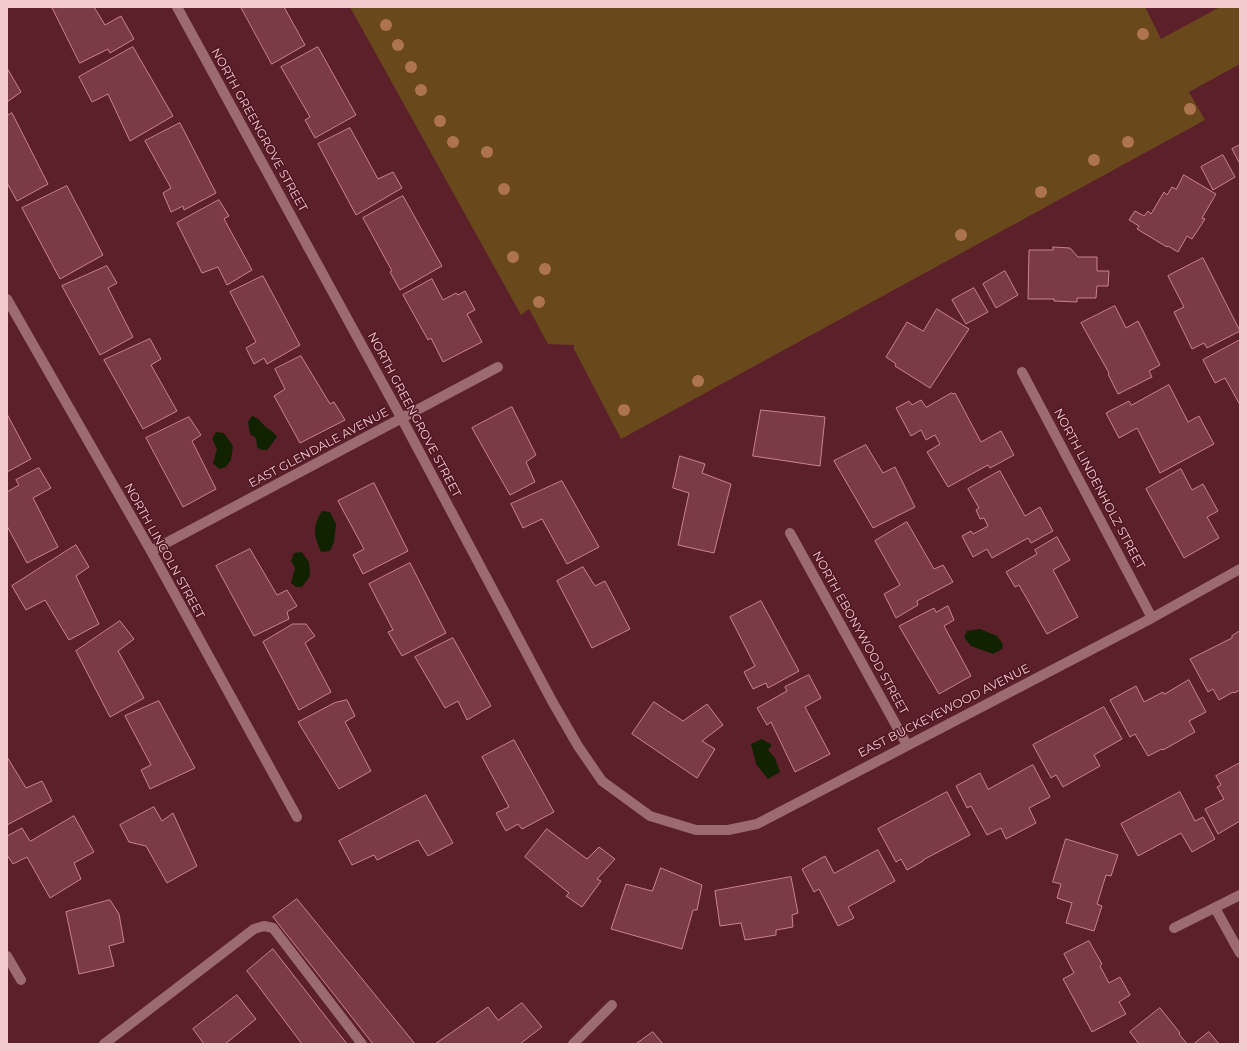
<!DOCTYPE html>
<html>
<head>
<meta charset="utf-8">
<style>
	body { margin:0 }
	#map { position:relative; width:1247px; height:1051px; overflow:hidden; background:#5c202b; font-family:Montserrat,sans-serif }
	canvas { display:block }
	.frame { position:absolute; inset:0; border:8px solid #f1cbce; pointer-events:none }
</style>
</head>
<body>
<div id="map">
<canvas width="1247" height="1051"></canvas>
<div class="frame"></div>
</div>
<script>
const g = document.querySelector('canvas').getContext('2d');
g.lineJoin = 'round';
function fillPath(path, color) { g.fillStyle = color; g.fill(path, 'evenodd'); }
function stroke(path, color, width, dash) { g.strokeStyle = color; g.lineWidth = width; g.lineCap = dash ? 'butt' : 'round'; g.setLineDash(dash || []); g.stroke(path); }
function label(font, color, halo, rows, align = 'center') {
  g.font = font + ' Montserrat,sans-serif'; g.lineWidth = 3; g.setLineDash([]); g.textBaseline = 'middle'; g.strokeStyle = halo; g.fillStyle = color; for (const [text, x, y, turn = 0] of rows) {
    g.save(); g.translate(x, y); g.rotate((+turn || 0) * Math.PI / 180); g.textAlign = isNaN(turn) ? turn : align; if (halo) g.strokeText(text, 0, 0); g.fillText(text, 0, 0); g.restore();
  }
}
const green = new Path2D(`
	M350,7H1145L1161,39L1220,7H1240V64L1189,92L1205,120L621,439L574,349V345L548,344L529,309L521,315Z`);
const water = new Path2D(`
	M252,416C261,419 259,421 265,426C270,431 272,429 277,437L267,450H261L257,447L256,438L250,434L248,422Z
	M216,432L224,433L233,446L231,460L226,467L219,469L213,463L217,449L212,439Z
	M322,511L330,512L336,524L334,542L330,551L321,552C314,536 312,527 322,511Z
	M302,552L309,562L310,576L302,587H296L291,583L295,568L291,561L294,553Z
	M980,629L997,636L1003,644L1002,649L993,654L971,646L964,637L967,631Z
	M762,739L772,745L768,750L775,758L780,772L768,779L756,764L751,744Z`);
const building = new Path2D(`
	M52,7H94L105,25L121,16L134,39L110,53L108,49L80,63Z
	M241,7H284L305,45L272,64Z
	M133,47L173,116L130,141L108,94L92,102L79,77Z
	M318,47L356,115L315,138L305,120L310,117L281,67Z
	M7,68L21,92L7,102Z
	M12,113L48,184L17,201L7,183V116Z
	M180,123L216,193L184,210L183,206L171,212L163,193L171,188L145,141Z
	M350,128L378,179L393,172L402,188L356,215L318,144Z
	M1240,145V164L1232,149Z
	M1223,155L1235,177L1213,190L1201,167Z
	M1184,175L1216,194L1202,218L1205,219L1192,239L1187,236L1178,252L1168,246L1167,247L1137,229L1139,226L1129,220L1135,211L1144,216L1148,211L1151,214L1164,192L1167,195L1172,187L1176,189Z
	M67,186L103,255L60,279L22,208Z
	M403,196L442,266L400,290L390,272L392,271L363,218Z
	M219,200L229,216L224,219L252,270L227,285L218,267L202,273L177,223Z
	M1053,247L1070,248L1078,257H1097V271H1109L1108,286H1097L1096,298H1077V302L1054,301V299H1028L1029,250H1053Z
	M1203,258L1240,331L1207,348L1204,343L1192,349L1174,312L1184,307L1168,276Z
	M107,266L117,283L108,288L133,337L100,355L62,286Z
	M1005,271L1018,295L996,308L983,284Z
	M263,276L300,345L267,364L264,358L254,364L246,348L256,342L230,292Z
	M432,279L443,300L456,293L458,295L465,291L475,310L467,314L482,342L443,362L431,338L428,340L403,295Z
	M974,288L988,312L966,324L952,300Z
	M1115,306L1126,328L1138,321L1160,365L1149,371L1152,377L1118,394L1108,374L1109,373L1081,323Z
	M937,309L969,329L930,388L895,366L896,364L886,357L907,322L923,331Z
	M150,339L161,359L151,365L177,411L143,429L104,360Z
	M1240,340V405L1225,378L1215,383L1203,360Z
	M301,356L330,404L334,402L345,420L300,443L274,396L285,389L275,369Z
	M1169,385L1188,422L1199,416L1214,444L1160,473L1137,428L1119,438L1106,413L1129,401L1131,405Z
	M952,393L953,394L955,393L981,442L1001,431L1014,455L990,468L988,465L948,487L927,452L940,444L935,435L926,440L921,430L911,436L896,408L909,401L912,405L921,400L926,407Z
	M512,407L536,455L526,462L535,482L510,495L472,428Z
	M761,410L825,417L820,466L753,456Z
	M7,414L31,459L7,472Z
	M189,417L201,435L192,441L216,489L183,507L146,438Z
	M866,445L883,473L895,467L915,507L873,528L834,461Z
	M680,456L705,464L702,473L731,484L714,553L678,545L689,493L673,488Z
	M39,468L51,488L33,498L58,547L27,563L7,526V492L19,485L16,480Z
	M1181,469L1192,490L1203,484L1218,511L1207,517L1219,538L1184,558L1146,489Z
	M1000,471L1025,516L1040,507L1053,531L1031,543L1028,538L992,558L987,549L973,557L962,536L971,531L973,534L988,526L984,518L980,519L976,510L979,508L968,489Z
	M562,481L599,547L567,564L542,519L523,528L511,504Z
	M374,483L408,551L363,574L353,555L364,549L338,501Z
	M907,522L934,569L943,565L953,582L917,601L918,605L896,618L884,594L900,585L875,541Z
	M1057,537L1070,560L1053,570L1078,617L1047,634L1019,585L1015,587L1006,572L1037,554L1035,550Z
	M76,545L89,567L76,576L99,624L69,640L45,600L26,610L12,586Z
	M250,549L277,595L287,590L297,606L287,612L289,619L254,636L216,566Z
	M410,563L446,633L402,656L388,632L393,630L369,584Z
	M583,567L595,586L605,581L630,629L592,648L557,581Z
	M761,601L799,671L768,688L766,683L753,689L744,672L755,666L730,617Z
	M948,606L954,620L944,626L971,676L939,694L899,626L934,608L936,612Z
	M120,621L134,639L118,651L144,698L110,717L76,651Z
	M293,624H306L315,636L305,643L331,692L299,710L263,642Z
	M1240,631V690L1234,693L1233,692L1219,700L1213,689L1208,692L1190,659L1232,638V636Z
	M453,638L491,706L467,720L458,701L445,708L415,657Z
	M809,675L821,698L805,707L830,754L795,772L771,722L767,725L757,708L787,691L785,687Z
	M1189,680L1206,712L1189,721L1195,732L1163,750L1162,749L1148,756L1135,734L1130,737L1110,700L1136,686L1144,702L1163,692L1164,694Z
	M347,700L355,716L345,722L371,771L339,789L298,722L334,703Z
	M159,701L195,768L150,789L141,770L151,765L125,716Z
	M654,702L683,721L707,704L723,725L702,741L715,749L697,778L632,734Z
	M1104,707L1122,739L1094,755L1100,766L1063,787L1056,775L1051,778L1033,745Z
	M514,740L554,812L522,829L518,824L506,831L496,813L509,807L482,757Z
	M7,757L26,788L42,781L52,801L7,825Z
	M1240,763V821L1218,834L1205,809L1224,799L1217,787L1221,785L1216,776Z
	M1033,765L1050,797L1029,808L1036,823L1006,839L1001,828L987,835L971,806L967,808L956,786L980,773L988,789Z
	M947,792L970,835L923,860V861L907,870L901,859L896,862L878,829Z
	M1180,792L1195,821L1203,817L1215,839L1192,852L1181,833L1138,856L1121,824Z
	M426,795L453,843L428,856L418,840L377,860L374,855L352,865L339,841Z
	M154,807L162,821L173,813L197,866L167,883L146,846L129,842L120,825Z
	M74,816L94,852L74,863L81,879L50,898L27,857L13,864L7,855V836L22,828L30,841Z
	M547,829L587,859L599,847L615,859L597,879L601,881L582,907L566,896L569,893L525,857Z
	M1066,839L1118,855L1111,876L1106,875L1097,904L1102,906L1094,931L1066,923L1072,903L1057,898L1061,884L1053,882Z
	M878,850L895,881L848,907L854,918L838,926L819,889L814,892L802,869L825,856L834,873Z
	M661,868L702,885L697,910H693L682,949L611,929L626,884L652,891Z
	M791,877L798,913L792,915L793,927L776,930V935L745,940L741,923L720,926L715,891Z
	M297,899L415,1044H373L273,917Z
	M110,900L119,914L124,942L109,946L114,966L79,974L66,912Z
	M1089,941L1102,964L1100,966L1109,983L1120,977L1130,995L1119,1002L1126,1014L1092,1032L1063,979L1074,973L1064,954Z
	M273,949L347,1044H302L247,971Z
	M237,995L256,1019L225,1044H204L193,1029Z
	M522,1003L542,1027L520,1044H435L488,1007L498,1020Z
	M1160,1008L1180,1033L1179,1034L1187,1044H1139L1130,1032Z
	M653,1032L663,1044H636Z
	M1209,1032L1219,1044H1194Z`);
const minor = new Path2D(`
	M177,7L402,419L552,701L578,746L602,781L650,816L696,830H728L757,824L1152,618L1240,569
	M7,299L151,551L297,817
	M1022,372L1152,618
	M790,533L907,745
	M151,551L498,367
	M1215,908L1240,953
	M1174,928L1240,895
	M7,956L21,980
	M104,1044L254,929L264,926L273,928L362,1044
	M573,1044L612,1005`);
const trees = [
	[386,25],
	[1143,34],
	[398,45],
	[411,67],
	[421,90],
	[1190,109],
	[440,121],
	[453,142],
	[1128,142],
	[487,152],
	[1094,160],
	[504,189],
	[1041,192],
	[961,235],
	[513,257],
	[545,269],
	[539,302],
	[698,381],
	[624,410]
];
const streetNames = [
	["NORTH GREENGROVE STREET",259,130,61],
	["NORTH GREENGROVE STREET",414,415,62],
	["EAST GLENDALE AVENUE",319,448,-28],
	["NORTH LINDENHOLZ STREET",1099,489,62],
	["NORTH LINCOLN STREET",164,551,61],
	["NORTH EBONYWOOD STREET",860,633,61],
	["EAST BUCKEYEWOOD AVENUE",944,711,-27]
];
fillPath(green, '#69481c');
fillPath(water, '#102200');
fillPath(building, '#7b3b46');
stroke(building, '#ca838c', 1);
stroke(minor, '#9c6b71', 10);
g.fillStyle = '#ae7451';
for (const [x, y] of trees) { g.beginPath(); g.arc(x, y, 6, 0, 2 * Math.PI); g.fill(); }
label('12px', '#f1cbce', '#501522', streetNames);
</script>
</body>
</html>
